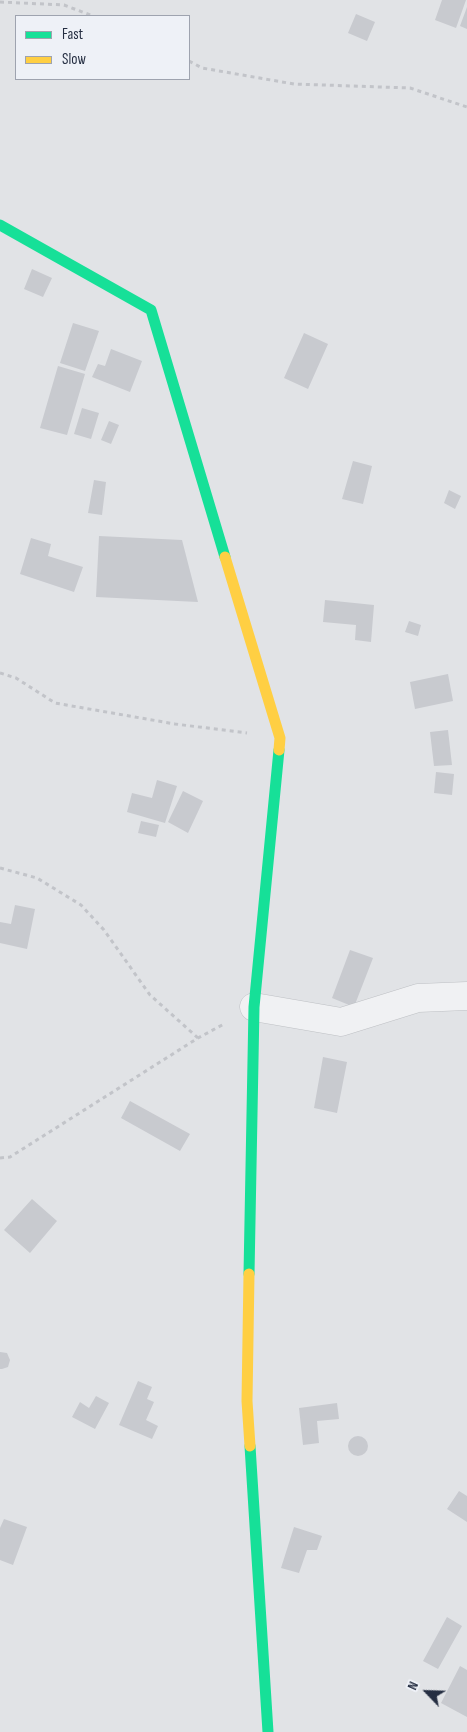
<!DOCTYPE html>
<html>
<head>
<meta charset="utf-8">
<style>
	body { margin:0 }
	#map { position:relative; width:467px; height:1732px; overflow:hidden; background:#e1e3e6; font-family:"Sofia Sans Condensed",sans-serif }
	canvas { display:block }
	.legend { position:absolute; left:15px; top:15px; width:175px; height:65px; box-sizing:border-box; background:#eef1f7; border:1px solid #9ea3af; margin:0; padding:6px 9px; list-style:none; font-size:15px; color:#252e42 }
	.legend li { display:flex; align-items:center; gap:10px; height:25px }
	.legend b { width:25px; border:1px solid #9ea3af }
	.north { position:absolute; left:402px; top:1667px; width:50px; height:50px; -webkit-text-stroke:4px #eef1f7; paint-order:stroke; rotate:294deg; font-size:14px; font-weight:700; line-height:20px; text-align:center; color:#252e42 }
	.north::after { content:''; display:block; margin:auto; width:18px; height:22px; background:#252e42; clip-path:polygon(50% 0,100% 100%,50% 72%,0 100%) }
</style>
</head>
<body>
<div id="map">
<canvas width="467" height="1732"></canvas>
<ul class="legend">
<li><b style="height:6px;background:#16e098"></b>Fast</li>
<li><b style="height:6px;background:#ffcf43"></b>Slow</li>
</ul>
<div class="north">N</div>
</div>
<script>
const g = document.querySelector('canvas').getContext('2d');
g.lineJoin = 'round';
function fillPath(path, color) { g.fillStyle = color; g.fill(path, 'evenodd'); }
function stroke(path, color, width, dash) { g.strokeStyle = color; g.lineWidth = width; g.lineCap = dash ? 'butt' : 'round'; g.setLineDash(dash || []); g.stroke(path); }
const building = new Path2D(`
	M442,0H466L456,28L435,20Z
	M467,7V29L460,26Z
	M356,14L375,22L367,41L348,33Z
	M32,269L52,278L43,297L24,289Z
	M73,323L99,331L85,371L60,363Z
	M304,333L328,344L308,389L284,378Z
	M111,349L142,361L130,392L92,377L98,364L105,366Z
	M58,366L85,374L67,435L40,428Z
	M82,408L99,413L91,439L74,434Z
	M109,421L119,425L111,444L101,440Z
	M353,461L372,466L363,504L342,499Z
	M94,480L106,482L102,515L88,513Z
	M449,490L461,496L455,509L444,503Z
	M99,536L182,540L198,602L96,597Z
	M31,538L51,544L48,556L83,567L74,592L20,574Z
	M325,600L374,605L371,642L355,640L356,625L323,622Z
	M409,621L421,625L418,636L405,632Z
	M448,674L453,701L415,709L410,682Z
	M448,730L452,765L434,766L430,732Z
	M436,772L454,774L452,795L434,793Z
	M157,780L177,786L165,823L127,812L132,793L152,798Z
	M183,791L203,801L188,833L168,822Z
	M141,821L159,825L156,837L138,833Z
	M15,905L35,909L27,949L0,943V922L11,924Z
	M350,950L373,958L354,1007L332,998Z
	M323,1057L347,1062L337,1113L314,1108Z
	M130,1101L190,1134L180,1151L121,1118Z
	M32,1199L57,1221L30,1253L4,1230Z
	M0,1352L7,1353L10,1360L8,1367L2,1369H0Z
	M138,1381L152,1387L147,1399L154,1402L146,1420L158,1426L152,1439L119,1425Z
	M96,1396L109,1403L95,1429L72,1417L80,1402L89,1408Z
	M337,1403L339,1419L317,1421L319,1443L303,1445L299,1408Z
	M348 1446a10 10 0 1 1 20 0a10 10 0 1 1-20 0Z
	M459,1491L467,1496V1522L447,1509Z
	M4,1519L27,1527L13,1565L0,1560V1528Z
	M294,1527L322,1536L317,1550H307L299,1573L281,1568Z
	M447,1617L462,1626L438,1669L423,1661Z
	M460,1666L467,1670V1717L441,1703Z`);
const path = new Path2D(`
	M0,2L64,5L93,16
	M189,61L202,68L294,84L410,88L467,107
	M0,673L16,678L55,703L175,724L247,733
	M0,868L37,878L81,905L104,930L150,995L198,1038
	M0,1158L10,1157L198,1038L224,1024`);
const street = new Path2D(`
	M254,1007L341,1022L418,998L467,996`);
const fast = new Path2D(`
	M0,225L151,310L225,557
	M249,1274L254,1007L279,750
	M250,1446L268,1732`);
const slow = new Path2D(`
	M225,557L280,738L279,750
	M249,1274L247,1401L250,1446`);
fillPath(building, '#c8cacf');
stroke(street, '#bec0c4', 29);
stroke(path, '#c2c4c9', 3, [4, 4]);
stroke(street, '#f0f1f3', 28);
stroke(fast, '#16e098', 11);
stroke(slow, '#ffcf43', 11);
</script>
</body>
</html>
